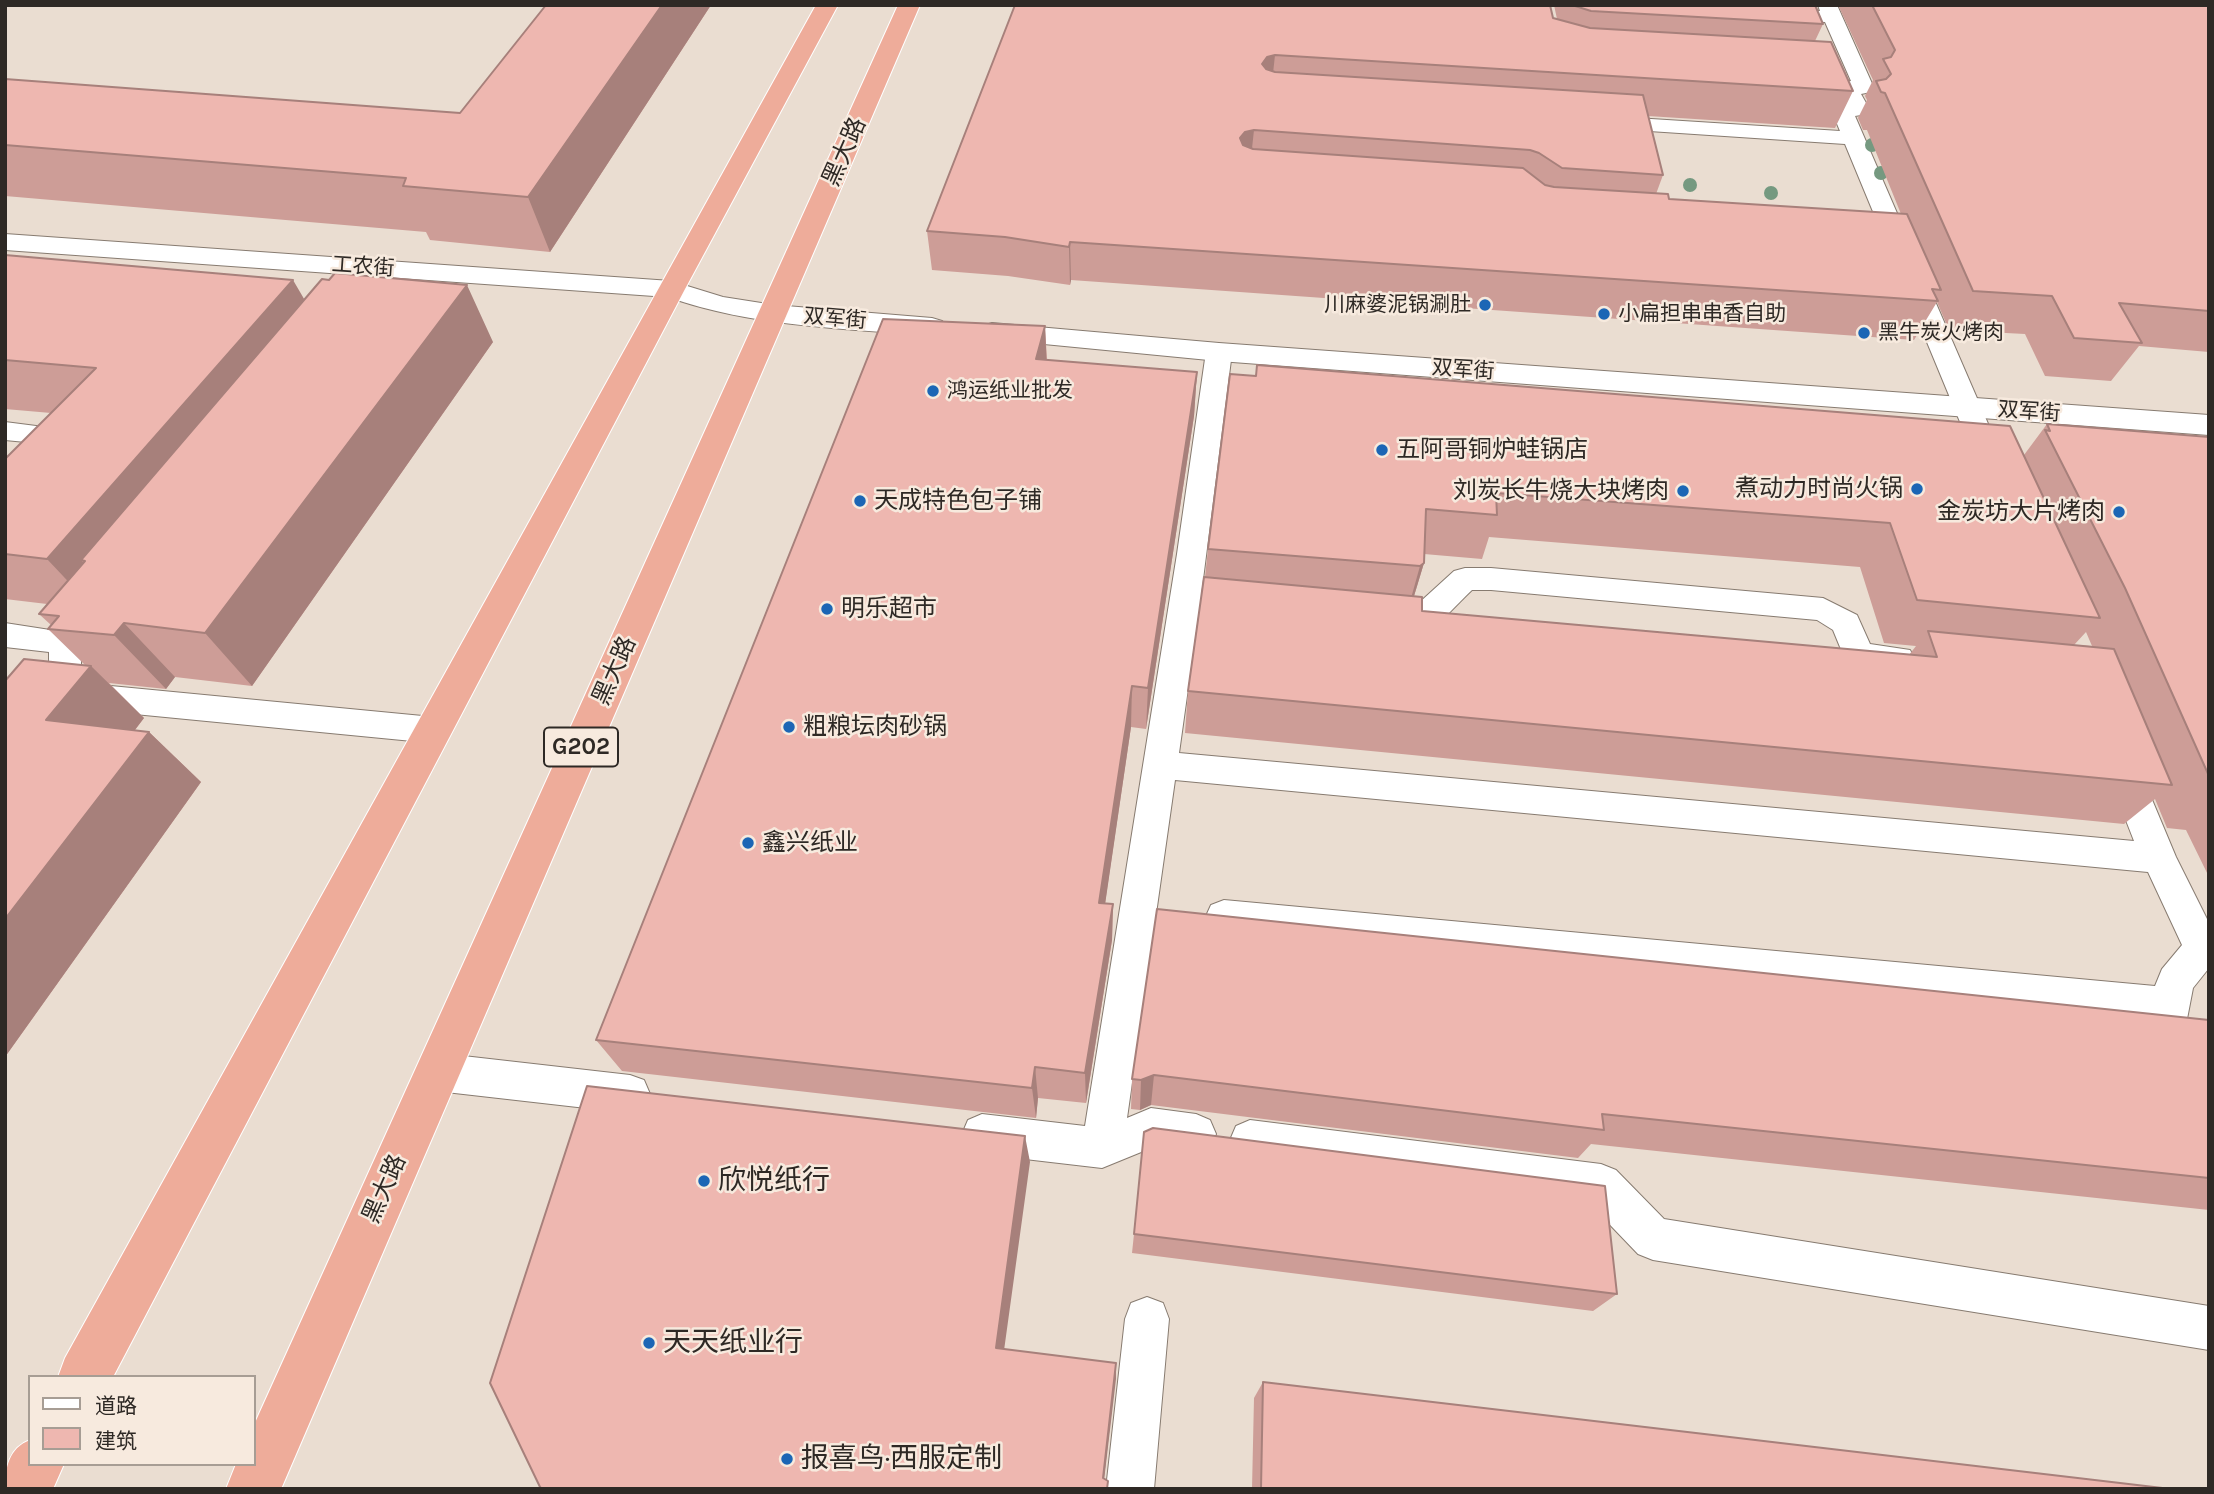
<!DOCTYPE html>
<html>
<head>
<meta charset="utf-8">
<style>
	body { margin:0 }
	#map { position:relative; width:2214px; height:1494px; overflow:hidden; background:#eaddd1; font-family:Karla,"Noto Sans SC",sans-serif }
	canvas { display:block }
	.frame { position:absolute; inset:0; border:7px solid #2e2925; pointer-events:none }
	.legend { position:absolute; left:28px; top:1375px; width:228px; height:91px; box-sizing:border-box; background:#f7eade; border:2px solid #a79d94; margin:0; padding:9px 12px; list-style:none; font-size:21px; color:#2e2925 }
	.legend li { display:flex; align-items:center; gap:14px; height:35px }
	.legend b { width:35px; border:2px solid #a79d94 }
</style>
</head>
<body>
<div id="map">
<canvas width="2214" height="1494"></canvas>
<div class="frame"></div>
<ul class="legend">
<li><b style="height:9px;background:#fff"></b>道路</li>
<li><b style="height:19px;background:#eeb7b0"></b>建筑</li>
</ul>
</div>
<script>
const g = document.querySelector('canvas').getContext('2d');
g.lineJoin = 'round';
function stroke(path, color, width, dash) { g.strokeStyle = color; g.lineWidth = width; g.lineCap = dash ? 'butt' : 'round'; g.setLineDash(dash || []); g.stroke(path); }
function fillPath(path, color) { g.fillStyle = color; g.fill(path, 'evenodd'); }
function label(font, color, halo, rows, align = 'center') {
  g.font = font + ' Karla,"Noto Sans SC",sans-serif'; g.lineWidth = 5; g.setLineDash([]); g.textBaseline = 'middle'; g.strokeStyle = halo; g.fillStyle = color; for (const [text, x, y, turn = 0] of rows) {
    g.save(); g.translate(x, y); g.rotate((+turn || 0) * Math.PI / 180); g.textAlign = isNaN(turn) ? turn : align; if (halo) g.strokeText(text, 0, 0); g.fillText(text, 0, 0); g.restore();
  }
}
const service = new Path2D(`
	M1818,5H1837L1874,88L1871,92L1861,94L1870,110L1867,114L1855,116L2005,463L2001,470L1991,472L1981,470L1977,463L1845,144L1604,128L1597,126L1593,122L1597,118L1604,116L1840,131L1815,71L1818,67H1832L1840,83L1851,81L1825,22L1776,20L1766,14L1776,8L1820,11Z
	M1219,344L1228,346L1232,352L1201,595L1256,602L1260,610L1256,618L1245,621L1198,617L1179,753L2134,841L2106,769L2111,759L2123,755L2135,759L2176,857L2209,923V968L2193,988L2187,1019L2209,1022V1058L2165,1053L2151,1048L2146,1035L2148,1021L1224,932L1211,927L1206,916L1211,905L1224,900L2155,986L2162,969L2182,945L2148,872L1175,780L1127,1118L1151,1108L1196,1114L1210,1120L1216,1134L1210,1148L1196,1154L1151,1148L1102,1168L982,1154L968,1148L962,1134L968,1120L982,1114L1085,1126L1177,554L1206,352L1210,346Z
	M5,422L75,431L88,449C68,481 44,501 5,501V481C31,482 44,468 59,449L57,445L5,440Z
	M1465,568H1491L1823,598L1857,615L1870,644L1910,650L1915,659L1910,668L1899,671L1847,664L1833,630L1817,620L1491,590H1472C1439,621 1428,646 1378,630L1374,622L1378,614L1389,610L1409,612L1454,571Z
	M5,623L76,634L81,642V677L90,684L433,717L445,721L449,730L445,739L433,743L83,709C49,698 49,684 49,652L5,647Z
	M437,1053L630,1075L644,1080L650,1094L644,1108L630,1113L437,1091L423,1085L417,1072L423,1059Z
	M1250,1120L1601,1164L1616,1170L1664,1219L2209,1306V1350L1653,1260L1638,1254L1591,1205L1250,1160L1236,1154L1230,1140L1236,1126Z
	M1147,1297L1163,1303L1169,1319L1154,1489H1106L1125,1319L1131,1303Z`);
const tertiary = new Path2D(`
	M5,234L671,281L723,297L774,305L932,318L942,321L947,327L942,333L932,336C843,328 753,327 668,297L5,250Z
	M992,323L1219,343L2209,415V435L1219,361L982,338L977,332L982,326Z`);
const trunk = new Path2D(`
	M816,5H838L685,289L113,1377H58L65,1358Z
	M898,5H920L281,1489H226L236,1464H254V1425Z
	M30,1440V1464H64L53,1489H5C5,1468 9,1448 30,1440Z`);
const trees = [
	[1872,145],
	[1881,173],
	[1690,185],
	[1771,193]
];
const wall = new Path2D(`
	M546,5H711L550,252L430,240L426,232L5,196V79L460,113Z
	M1015,5L1553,18L1557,19L1554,5H1818L1816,8L1823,24L1815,41L1853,91L1835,128L1648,116L1663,175L1656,194L1669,199L1901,214L1867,130H1863L1858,118L1867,100L1865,96L1873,80L1838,5H2209V352L2139,346L2111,381L2045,376L2025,334L1949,330L1937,302L1914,340L1071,280L1070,285L1008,276L932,270L927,231Z
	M5,255L305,300L493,342L252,686L175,677L166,689L109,683L144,718L135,730L149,732L201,782L5,1057V681L85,665L48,629L51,625L39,614L47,604L5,599V459L51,413L5,409Z
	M1045,326L1047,360L1197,372L1194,416L1146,729L1131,727L1105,903L1113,904L1112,940L1086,1103L1038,1098L1036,1118L622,1071L596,1040Z
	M1256,376L2024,455L2047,424L2209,437V877L2186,830L2167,828L2155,799L2124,824L1185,733L1188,691L1205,577L1208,549ZM1489,537L1860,567L1884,643L1916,646L1909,655L1422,611L1414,596L1424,563V554L1482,559ZM2086,632L2092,646L2074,645Z
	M1157,909L2209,1020V1210L1591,1144L1578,1158L1151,1105L1140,1110L1131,1109L1132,1079Z
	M1134,1234L1617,1294L1593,1311L1132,1253Z
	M1263,1382L2171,1489H1252L1254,1398Z`);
const shadedWall = new Path2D(`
	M662,5H711L550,252L528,197Z
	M1275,55L1271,92L1262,64L1267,57Z
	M1254,130L1250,167L1240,138L1245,132Z
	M1070,242L1071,280L1070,285L1069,247Z
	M293,280L324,333L85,561L81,560L111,593L96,611L47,559Z
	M467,285L493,342L252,686L205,633Z
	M1045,326L1047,370L1036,359Z
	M1197,372L1194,416L1146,729L1148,688Z
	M1424,563L1411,606L1408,609L1420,566Z
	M124,623L175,677L166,689L114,635Z
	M91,666L144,718L104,770L46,720Z
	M1132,686L1131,727L1100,939L1099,903Z
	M149,732L201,782L5,1057V919Z
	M1113,904L1112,940L1086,1103L1085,1073Z
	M1035,1067L1038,1098L1036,1118L1032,1088Z
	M1154,1075L1151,1105L1140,1110L1141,1080Z
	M1025,1136L1030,1162L1002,1365L996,1348Z
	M1116,1363V1379L1103,1489V1478Z`);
const building = new Path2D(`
	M546,5H662L528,197L403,186L406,178L5,145V79L460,113Z
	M1015,5H1550L1553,18L1590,28L1831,42L1853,91L1275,55L1267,57L1262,64L1266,69L1275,72L1643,95L1663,175L1562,168L1539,153L1530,150L1254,130L1245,132L1240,138L1243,145L1253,149L1523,168L1545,185L1554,187L1668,194L1669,199L1907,214L1941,290L1932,289L1938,301L1070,242L1069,247L1005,237L927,231Z
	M1815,5L1823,24L1591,11L1572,5Z
	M1872,5H2209V311L2119,303L2142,343L2074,338L2052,296L1973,291L1885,93L1881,92L1876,81L1886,79L1891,74L1883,59L1891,57L1895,50Z
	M5,255L293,280L47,559L5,554V459L96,368L5,360Z
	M335,273L467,285L205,633L124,623L114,635L48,629L59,616L39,614L85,561L81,560L322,279L329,280Z
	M883,319L1045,326L1036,359L1197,372L1148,688L1132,686L1099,903L1113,904L1085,1073L1035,1067L1032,1088L596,1040Z
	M1257,365L2010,426L2100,618L1917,600L1890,523L1496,493L1497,515L1426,509L1424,563L1420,566L1208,549L1230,374L1256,376Z
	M2047,424L2209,437V776L2125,588L2045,430L2050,431Z
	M1204,577L1422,597V611L1937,657L1928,631L2114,649L2172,785L1188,691Z
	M24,659L91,666L46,720L149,732L5,919V681Z
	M1157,909L2209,1020V1178L1602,1114L1604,1130L1154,1075L1141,1080L1132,1079Z
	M587,1086L1025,1136L996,1348L1116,1363L1103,1478L1108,1481L1107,1489H542L540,1487L490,1383Z
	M1153,1128L1605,1186L1617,1294L1134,1234L1144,1132Z
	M1263,1382L2171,1489H1261Z`);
const markers = [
	[1485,305,7,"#1c66b5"],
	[1604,314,7,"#1c66b5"],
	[1864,333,7,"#1c66b5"],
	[933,391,7,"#1c66b5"],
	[1382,450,7,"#1c66b5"],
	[1917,489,7,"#1c66b5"],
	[1683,491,7,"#1c66b5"],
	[860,501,7,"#1c66b5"],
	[2119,512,7,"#1c66b5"],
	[827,609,7,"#1c66b5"],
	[789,727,7,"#1c66b5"],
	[748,843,7,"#1c66b5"],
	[704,1181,7,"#1c66b5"],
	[649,1343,7,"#1c66b5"],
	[787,1459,7,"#1c66b5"]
];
const farStreetnames = [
	["工农街",363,267,4],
	["双军街",835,319,5],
	["双军街",1463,370,4],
	["双军街",2029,412,4]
];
const farPoinames = [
	["川麻婆泥锅涮肚",1471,305,"right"],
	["小扁担串串香自助",1618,314],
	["黑牛炭火烤肉",1878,333],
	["鸿运纸业批发",947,391]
];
const shields = [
	[581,747,74]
];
const shieldNames = [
	["G202",581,747]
];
const streetNames = [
	["黑大路",845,152,-66],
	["黑大路",615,671,-66],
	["黑大路",385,1189,-66]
];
const poiNames = [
	["五阿哥铜炉蛙锅店",1396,450],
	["煮动力时尚火锅",1903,489,"right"],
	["刘炭长牛烧大块烤肉",1669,491,"right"],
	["天成特色包子铺",874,501],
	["金炭坊大片烤肉",2105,512,"right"],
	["明乐超市",841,609],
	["粗粮坛肉砂锅",803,727],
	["鑫兴纸业",762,843]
];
const nearPoinames = [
	["欣悦纸行",718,1181],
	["天天纸业行",663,1343],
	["报喜鸟·西服定制",801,1459]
];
stroke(service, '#877b70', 2);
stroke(tertiary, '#877b70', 2);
stroke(trunk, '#fff', 2);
fillPath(service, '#fff');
fillPath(tertiary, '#fff');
fillPath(trunk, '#eeac9a');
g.fillStyle = '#759980';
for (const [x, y] of trees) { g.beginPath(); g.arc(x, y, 7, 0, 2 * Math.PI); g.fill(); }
fillPath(wall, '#cd9d97');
fillPath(shadedWall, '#a7807b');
fillPath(building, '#eeb7b0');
stroke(building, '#a7807b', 2);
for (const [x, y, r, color] of markers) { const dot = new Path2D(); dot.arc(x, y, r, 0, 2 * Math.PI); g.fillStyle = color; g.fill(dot); stroke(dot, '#f7eade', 2.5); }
label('21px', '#2e2925', '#f7eade', farStreetnames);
label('21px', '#2e2925', '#f7eade', farPoinames, 'left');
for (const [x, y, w] of shields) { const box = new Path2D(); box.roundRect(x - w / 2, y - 19.5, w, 39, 5); g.fillStyle = '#f7eade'; g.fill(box); stroke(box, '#2e2925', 2); }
label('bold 23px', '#2e2925', null, shieldNames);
label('24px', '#2e2925', '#f7eade', streetNames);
label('24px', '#2e2925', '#f7eade', poiNames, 'left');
label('28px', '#2e2925', '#f7eade', nearPoinames, 'left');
</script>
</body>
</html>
